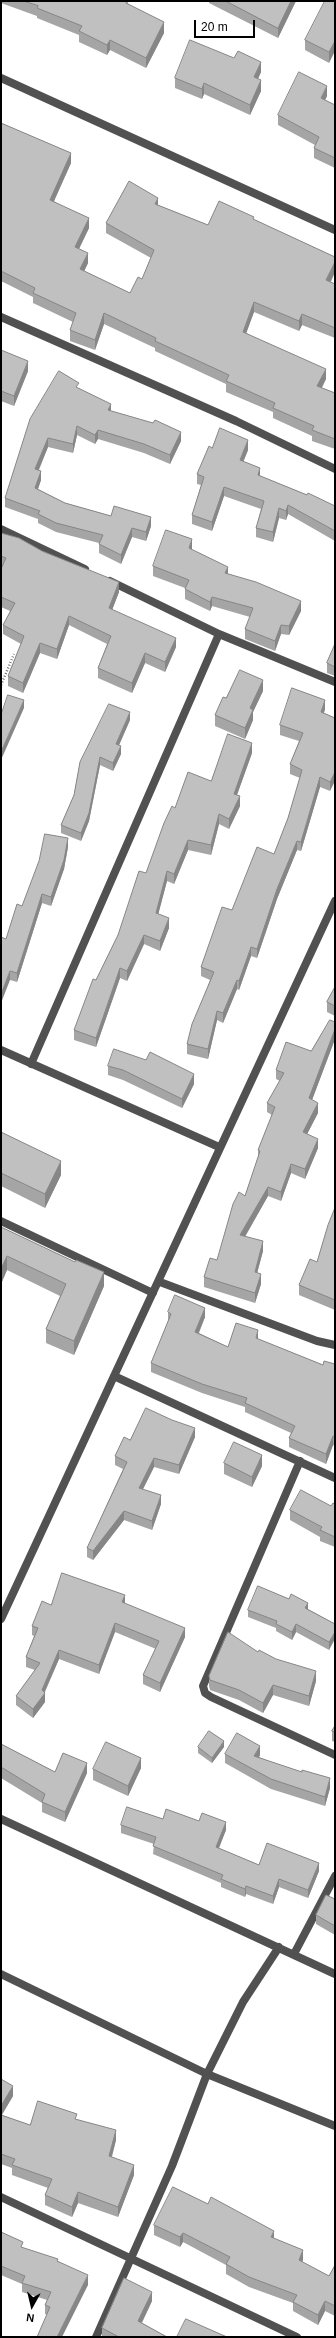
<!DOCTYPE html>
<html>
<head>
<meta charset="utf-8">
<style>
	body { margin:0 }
	#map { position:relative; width:336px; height:2338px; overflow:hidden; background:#fff; font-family:Helvetica,sans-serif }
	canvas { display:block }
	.frame { position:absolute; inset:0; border:2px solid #000; pointer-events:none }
	.north { position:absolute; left:12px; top:2286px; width:40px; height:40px; -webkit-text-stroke:3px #fff; paint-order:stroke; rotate:188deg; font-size:11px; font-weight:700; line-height:16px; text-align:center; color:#000 }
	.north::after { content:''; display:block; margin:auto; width:14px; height:18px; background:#000; clip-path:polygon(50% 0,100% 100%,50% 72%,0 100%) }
	.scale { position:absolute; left:194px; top:20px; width:61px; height:18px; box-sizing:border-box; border:2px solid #000; border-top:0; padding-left:5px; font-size:12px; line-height:14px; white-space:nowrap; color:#000; -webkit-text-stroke:3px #fff; paint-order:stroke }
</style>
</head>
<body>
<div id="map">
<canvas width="336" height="2338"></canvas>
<div class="frame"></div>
<div class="north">N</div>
<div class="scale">20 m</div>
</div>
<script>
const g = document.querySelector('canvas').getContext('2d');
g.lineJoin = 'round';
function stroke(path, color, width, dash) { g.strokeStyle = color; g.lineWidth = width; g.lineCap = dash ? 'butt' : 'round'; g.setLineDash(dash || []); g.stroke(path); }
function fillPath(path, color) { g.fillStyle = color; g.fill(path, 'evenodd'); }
const path = new Path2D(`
	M1,685L14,654`);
const minor = new Path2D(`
	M1,317L236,421L335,469
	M1,529L85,569
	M110,581L219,634L335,682
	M1,1050L219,1147
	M31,1064L219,634
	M1,1221L153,1293
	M160,1282L317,1341L335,1345
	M114,1376L335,1478
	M300,1461L203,1686L205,1693L211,1697L335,1755
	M1,1619L335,901
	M1,1819L335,1974
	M294,1954L335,1876
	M1,1974L207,2074L335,2126
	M1,2197L297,2337
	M96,2337L172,2166L207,2074L243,2002L279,1947`);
const tertiary = new Path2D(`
	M1,78L335,230`);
const wall = new Path2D(`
	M1,1H128V4L164,33L146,68L110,50L107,55L79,42V35L37,18V16L1,3Z
	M209,1H296L278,38L209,3Z
	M335,2L329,63L305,50V40Z
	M261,72L258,79L261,91L250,115L204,94L202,99L175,88V78Z
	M327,96L325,100L335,105V168L314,158V148L315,145L278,125V115Z
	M1,123L71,163L54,201L89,228L79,249L88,263L84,271L130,293L142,279L151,258L106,233V223L158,205L208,225L254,220L335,257V272L331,282L335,284V338L302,325L299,331L254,312L246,333L326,379L322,388L335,393V449L312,441V436L273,418V412L226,392V384L155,351V348L104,324L95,350L70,341V330L73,322L33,303V297L1,281Z
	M1,350L28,371L14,406L1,401Z
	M79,388L111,411L181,441L170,464L144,453L98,439L95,444L77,435L73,453L48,447L39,470L41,480L38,489L65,503L111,516L151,526L146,541L132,537L121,564L99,553V543L56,532L38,523V519L5,507V498Z
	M212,448L248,450L243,462L260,476L335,506V541L288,514L286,520L279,518L273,542L256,537V528L261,509L224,496L212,531L192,524V515L201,485L197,484V474Z
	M1,533L42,551L119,592L112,610L176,647L165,672L145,663L132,693L98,678V668L107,644L69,625L57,659L40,653L23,693L8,686V676L21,644L3,634V625L10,611L1,607V569L2,566H1Z
	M153,566L228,574L301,611L289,635L281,634L275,651L245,639V629L250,617L212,606L210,611L185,599V588L153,576Z
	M335,644V676L327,673V663Z
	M263,691L253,712V720L245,739L215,726V715L226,698Z
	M325,709L324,713L335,718L330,791L320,787L301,851L297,850L277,899L257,958L251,956L239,990L237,989L223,1023L217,1020L208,1059L187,1054V1044L210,980L201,976V967L232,910L274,854L288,818L300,778L290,774V764L299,741L280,735V725Z
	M130,720L119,745L121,754L113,771L100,765L89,821L81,841L61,833V825L74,795L80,762Z
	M252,753L237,795L240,806L229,829L219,824L211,855L188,850L174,884L167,881L158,914L169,928L160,951L144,944L127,981L120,978L96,1047L74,1040V1030L96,980L118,935L175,808L211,781Z
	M68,847L64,869L51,906L42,903L17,982L10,980L6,939L22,906Z
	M335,987V1016L327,1012V1002Z
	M335,1022V1039L312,1100L318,1113L307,1134L318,1148L305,1179L291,1173L281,1201L268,1196L245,1237L263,1251L257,1273L261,1284L255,1303L204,1287V1277L217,1260L245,1196L258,1159V1150L272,1115L267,1112V1103L280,1081L276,1079V1070L311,1051Z
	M108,1066L194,1084L182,1108L123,1080L108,1075Z
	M1,1132L61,1175L45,1208L1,1186Z
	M335,1208V1310L299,1295V1285L317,1262Z
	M1,1227L104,1286L74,1355L46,1343V1329L60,1296L7,1270L1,1284Z
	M168,1312L205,1317L199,1333L228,1347L258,1339L323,1365L335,1364V1446L333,1445L326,1464L289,1447V1438L291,1433L245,1412V1407L202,1393L151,1372V1363L168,1322Z
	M195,1437L179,1474L154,1467L143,1489L161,1504L152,1530L124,1520L93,1560L87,1557V1548L123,1469L115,1465V1456L130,1440Z
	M224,1463L262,1466L252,1487L224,1474Z
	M335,1504V1547L320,1541V1537L290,1520V1510L331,1506Z
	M125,1604L185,1637L160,1692L143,1684V1675L156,1649L115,1632L99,1674L59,1659L45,1692V1702L33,1718L16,1705V1696L35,1670L26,1667V1657L34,1636L32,1635V1626L51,1605Z
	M308,1609L335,1624L329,1650L296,1632L292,1640L276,1631V1628L248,1617V1610Z
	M258,1652L316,1681L309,1706L273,1695L263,1713L239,1700L210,1690L209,1686V1676Z
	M335,1726V1742L332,1741V1731Z
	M1,1744L55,1772L87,1773L65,1822L42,1812V1803L1,1778Z
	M198,1747H224L212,1763L198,1753Z
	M225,1754L260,1755L259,1757L330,1788L325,1806L271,1789L225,1763Z
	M141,1768L128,1796L93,1780V1769Z
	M163,1819L226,1830L218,1848L259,1865L319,1871L308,1898L279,1887L273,1904L246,1894L245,1897L221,1887V1883L153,1854L154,1844L121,1833V1825Z
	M335,1899V1935L316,1924V1915Z
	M1,2079L13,2096L2,2115L30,2125L77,2120L116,2140L112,2157L134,2175L118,2217L78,2203L72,2217L45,2205V2195L48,2188L12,2175V2168L1,2164Z
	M154,2225L274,2238L303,2260L302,2262L329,2276L335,2265V2316L325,2311L318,2325L293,2311V2303L249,2287L226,2274V2265L183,2242L180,2247L154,2235Z
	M1,2232L23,2248L58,2261L88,2285L47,2315L45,2314V2305L47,2300L22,2292V2284L1,2275Z
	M152,2301L142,2323L167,2337H102V2328Z`);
const shadedWall = new Path2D(`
	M291,1H296L278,38V28Z
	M164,22V33L146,68V58Z
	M110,40V50L107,55V45Z
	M335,41V51L329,63V52Z
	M261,62V72L254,87V77Z
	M261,80V91L250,115V105Z
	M204,83V94L202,99V89Z
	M327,86V96L321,108V98Z
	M71,153V163L50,210V200Z
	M158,198V208L155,204Z
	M89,218V228L75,257V247Z
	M88,253V263L80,280V269Z
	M335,262V272L326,290V280Z
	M254,302V312L243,342V332Z
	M104,313V324L95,350V340Z
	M302,314V325L299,331V321Z
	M28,361V371L14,406V396Z
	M326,369V379L317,396V386Z
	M111,404V413L108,410Z
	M77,426V435L73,453V444Z
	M98,430V439L95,444V435Z
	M181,432V441L170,464V455Z
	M48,438V447L35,478V469Z
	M248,440V450L240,470V460Z
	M260,468V477L258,475Z
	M41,471V480L35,497V488Z
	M224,487V496L212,531V522Z
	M288,505V514L286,520V511Z
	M279,508V518L273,542V532Z
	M151,517V526L146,541V532Z
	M132,528V537L121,564V555Z
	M192,539V549L189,558V548Z
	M228,567V577L225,573Z
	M119,582V592L109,618V608Z
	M212,597V606L210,611V602Z
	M301,601V611L289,635V626Z
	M69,616V625L57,659V649Z
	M281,625V634L275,651V641Z
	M176,638V647L165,672V662Z
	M40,643V653L23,693V683Z
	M145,653V663L132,693V683Z
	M263,680V691L253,712V720L245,739V728L250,708Z
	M24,700V708L1,760V752Z
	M325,700V709L321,721V712Z
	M130,712V720L116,752V744Z
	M252,743V753L234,803V794Z
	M121,746V754L113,771V763Z
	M100,757V765L89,821L81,841V833Z
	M335,772V781L330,791V782Z
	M320,777V787L301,851V842Z
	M240,796V806L229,829V819Z
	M219,814V824L211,855V845Z
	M68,838V847L64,869L51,906V897Z
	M188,840V850L174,884V874Z
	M297,841V850L277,899L257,958V949L277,889Z
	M167,871V881L156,923V913Z
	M42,894V903L17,982V973Z
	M169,918V928L160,951V941Z
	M144,935V944L127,981V971Z
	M251,947V956L239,990V981Z
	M120,968V978L96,1047V1038Z
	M10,971V980L1,1003V994Z
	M237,980V989L223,1023V1013Z
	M217,1011V1020L208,1059V1049Z
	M335,1029V1039L309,1108V1098Z
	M194,1074V1084L182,1108V1099Z
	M318,1103V1113L303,1142V1132Z
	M318,1139V1148L305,1179V1169Z
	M61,1161V1175L45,1208V1194Z
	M291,1164V1173L281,1201V1192Z
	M268,1187V1196L240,1245V1235Z
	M263,1241V1251L255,1281V1272Z
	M7,1256V1270L1,1284V1269Z
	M104,1272V1286L74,1355V1341Z
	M261,1274V1284L255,1303V1293Z
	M205,1308V1317L195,1341V1332Z
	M258,1330V1339L256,1338Z
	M195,1428V1437L179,1474V1465Z
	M333,1436V1445L326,1464V1454Z
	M262,1455V1466L252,1487V1477Z
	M154,1458V1467L139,1497V1488Z
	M161,1495V1504L152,1530V1521Z
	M124,1511V1520L93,1560V1551Z
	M125,1595V1604L122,1602Z
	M308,1603V1611L305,1608Z
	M115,1623V1632L99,1674V1665Z
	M296,1624V1632L292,1640V1632Z
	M185,1628V1637L160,1692V1683Z
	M335,1632V1639L329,1650V1642Z
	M59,1650V1659L44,1693H45V1702L33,1718V1709L42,1690Z
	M316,1671V1681L309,1706V1696Z
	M273,1685V1695L263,1713V1703Z
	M224,1741V1747L212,1763V1758Z
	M260,1746V1755L254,1765V1756Z
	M141,1758V1768L128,1796V1786Z
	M87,1763V1773L65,1822V1812Z
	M330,1778V1788L325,1806V1797Z
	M226,1822V1830L216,1856V1847Z
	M319,1863V1871L308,1898V1890Z
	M279,1879V1887L273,1904V1896Z
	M246,1886V1894L245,1897V1889Z
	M13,2086V2096L1,2116V2106Z
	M116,2130V2140L109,2166V2156Z
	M134,2165V2175L118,2217V2207Z
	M78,2192V2203L72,2217V2207Z
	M274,2231V2241L271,2237Z
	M183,2233V2242L180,2247V2237Z
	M303,2250V2260L299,2270V2260Z
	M88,2275V2285L62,2337H57Z
	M152,2292V2301L138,2330V2321Z
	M325,2301V2311L318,2325V2315Z`);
const building = new Path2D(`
	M24,1H127L126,3L164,22L146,58L110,40L107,45L79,31L82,26L37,8L38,6Z
	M226,1H291L278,28Z
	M325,1H334L335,2V41L329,52L305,40Z
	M190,40L234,58L238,51L261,62L254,77L261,80L250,105L204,83L202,89L175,78Z
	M299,72L327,86L321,98L335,105V158L314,148L319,137L278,115Z
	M1,123L71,153L50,200L89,218L75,247L88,253L80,269L130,293L138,277L142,279L154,250L106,223L129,181L158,198L155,204L208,225L219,201L254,217L253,219L335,257V262L326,280L335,284V328L302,314L299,321L254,302L243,332L326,369L317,386L335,393V439L312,430L314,426L273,408L275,403L226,381L229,375L155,341L156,338L104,313L95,340L70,330L76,313L33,293L35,288L1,271Z
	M1,350L28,361L14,396L1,391Z
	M59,371L79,383L76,387L111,404L108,410L153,423L155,420L181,432L170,455L144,444L98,430L95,435L77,426L73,444L48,438L35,469L41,471L35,488L65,503L111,516L114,506L151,517L146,532L132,528L121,555L99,544L103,535L56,523L38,514L40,511L5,498L30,419Z
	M220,428L248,440L240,460L260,468L258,475L307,495L308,493L335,506V531L288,505L286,511L279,508L273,532L256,528L264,501L224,487L212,522L192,515L204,477L197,474L209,446L212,448Z
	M166,530L192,539L189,548L228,567L225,573L256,582L301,601L289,626L281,625L275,641L245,629L253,608L212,597L210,602L185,589L189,580L153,566Z
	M1,533L19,538L42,551L119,582L109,608L176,638L165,662L145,653L132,683L98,668L111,636L69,616L57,649L40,643L23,683L8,676L24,636L3,625L15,603L1,597V569L6,558L1,556Z
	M335,644V667L327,663Z
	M240,670L263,680L250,708L253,710L245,728L215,715L223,697L226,698Z
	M292,688L325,700L321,712L335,718V772L330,782L320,777L301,842L297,841L277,889L257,949L251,947L239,981L237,980L223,1013L217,1011L208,1049L187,1044L192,1024L214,972L201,967L222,907L232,910L257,847L274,854L288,818L302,770L290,764L303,733L280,725Z
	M8,695L24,700L1,752V715Z
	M109,704L130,712L116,744L121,746L113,763L100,757L89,813L81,833L61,825L74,795L80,762Z
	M228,734L252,743L234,794L240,796L229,819L219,814L211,845L188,840L174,874L167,871L156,913L169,918L160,941L144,935L127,971L120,968L96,1038L74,1030L93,979L96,980L118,935L139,871L146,873L164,823L172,806L175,808L188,772L211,781Z
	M45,834L68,838L64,860L51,897L42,894L17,973L10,971L1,994V937L6,939L17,904L22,906L39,861Z
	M335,987V1006L327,1002Z
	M330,1020L335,1022V1029L309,1098L318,1103L303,1132L318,1139L305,1169L291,1164L281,1192L268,1187L240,1235L263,1241L255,1272L261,1274L255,1293L204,1277L210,1258L217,1260L233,1204L239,1192L245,1196L260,1151L258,1150L275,1107L267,1103L284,1073L276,1070L286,1042L311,1051Z
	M114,1049L146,1060L150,1052L194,1074L182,1099L123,1070L108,1066Z
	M1,1132L61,1161L45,1194L1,1173Z
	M335,1208V1300L299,1285L310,1259L317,1262L328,1225Z
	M1,1227L75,1262L76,1260L104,1272L74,1341L46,1329L66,1284L7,1256L1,1269Z
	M175,1295L205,1308L195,1332L228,1347L236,1323L258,1330L256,1338L323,1365L324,1361L335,1364V1437L333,1436L326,1454L289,1438L295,1426L245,1403L247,1398L202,1384L151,1363L171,1314L168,1312Z
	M146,1408L172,1420L195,1428L179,1465L154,1458L139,1488L161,1495L152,1521L124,1511L93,1551L87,1548L127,1462L115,1456L124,1437L130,1440Z
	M234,1442L262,1455L252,1477L224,1463Z
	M301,1490L331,1506L333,1503L335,1504V1537L320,1530L322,1527L290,1510Z
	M62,1573L125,1595L122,1602L185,1628L160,1683L143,1675L159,1641L115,1623L99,1665L59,1650L42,1690L45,1693L33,1709L16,1696L40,1663L26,1657L38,1628L32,1626L42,1601L51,1605Z
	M258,1586L289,1599L291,1594L308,1603L305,1608L335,1624V1632L329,1642L296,1624L292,1632L276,1624L277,1621L248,1610Z
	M228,1632L258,1652L259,1650L276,1659L316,1671L309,1696L273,1685L263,1703L239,1690L210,1680L209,1676Z
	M335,1726V1732L332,1731Z
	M209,1731L224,1741L212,1758L198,1747Z
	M237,1733L260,1746L254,1756L302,1772V1770L330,1778L325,1797L271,1779L225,1754Z
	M106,1742L141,1758L128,1786L93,1769Z
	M1,1744L55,1772L63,1753L87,1763L65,1812L42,1802L45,1794L1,1767Z
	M127,1807L163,1819L166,1809L199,1821L202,1813L226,1822L216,1847L259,1865L267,1843L319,1863L308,1890L279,1879L273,1896L246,1886L245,1889L221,1879L223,1875L153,1846L156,1837L121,1825Z
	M326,1895L335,1899V1926L316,1915Z
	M1,2079L13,2086L1,2106Z
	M38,2101L77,2114L75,2119L116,2130L109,2156L134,2165L118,2207L78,2192L72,2207L45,2195L52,2179L12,2165L15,2159L1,2154V2115L30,2125Z
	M173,2187L208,2204L211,2197L274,2231L271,2237L303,2250L299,2260L329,2276L335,2265V2306L325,2301L318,2315L293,2302L297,2295L249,2277L226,2264L230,2257L183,2233L180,2237L154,2225Z
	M1,2232L23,2242L21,2247L58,2259L57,2261L88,2275L57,2337H37L50,2307L45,2305L51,2292L22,2283L25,2276L1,2266Z
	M124,2278L152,2292L138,2321L167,2337H119L102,2328Z
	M186,2319L227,2337H177Z`);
stroke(path, '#737373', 2.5, [1, 2]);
stroke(minor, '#515151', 8);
stroke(tertiary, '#515151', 8);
fillPath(wall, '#a5a5a5');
fillPath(shadedWall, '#868686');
fillPath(building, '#c0c0c0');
stroke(building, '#868686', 1);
</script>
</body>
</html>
